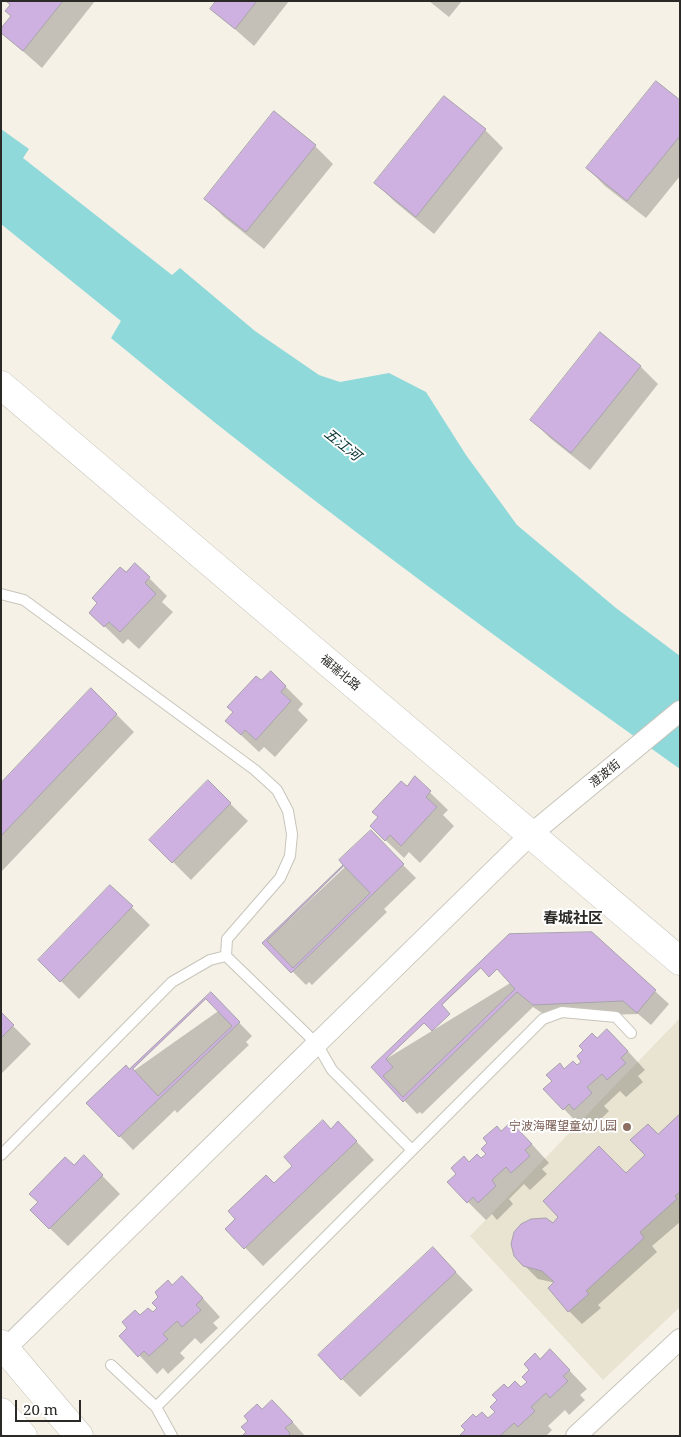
<!DOCTYPE html>
<html>
<head>
<meta charset="utf-8">
<style>
	body { margin:0 }
	#map { position:relative; width:681px; height:1437px; overflow:hidden; background:#f5f1e6; font-family:"Noto Serif",serif }
	canvas { display:block }
	.frame { position:absolute; inset:0; border:2px solid #2b2a26; pointer-events:none }
	.scale { position:absolute; left:15px; top:1400px; width:66px; height:22px; box-sizing:border-box; border:2px solid #2b2a26; border-top:0; padding-left:6px; font-size:15px; line-height:18px; white-space:nowrap; color:#2b2a26; -webkit-text-stroke:4px #fff; paint-order:stroke }
</style>
</head>
<body>
<div id="map">
<canvas width="681" height="1437"></canvas>
<div class="frame"></div>
<div class="scale">20 m</div>
</div>
<script>
const g = document.querySelector('canvas').getContext('2d');
g.lineJoin = 'round';
function fillPath(path, color) { g.fillStyle = color; g.fill(path, 'evenodd'); }
function stroke(path, color, width, dash) { g.strokeStyle = color; g.lineWidth = width; g.lineCap = dash ? 'butt' : 'round'; g.setLineDash(dash || []); g.stroke(path); }
function label(font, color, halo, rows, align = 'center') {
  g.font = font + ' "Noto Serif","Noto Sans SC",serif'; g.lineWidth = 4; g.setLineDash([]); g.textBaseline = 'middle'; g.strokeStyle = halo; g.fillStyle = color; for (const [text, x, y, turn = 0] of rows) {
    g.save(); g.translate(x, y); g.rotate((+turn || 0) * Math.PI / 180); g.textAlign = isNaN(turn) ? turn : align; if (halo) g.strokeText(text, 0, 0); g.fillText(text, 0, 0); g.restore();
  }
}
const built = new Path2D(`
	M680,1018V1307L603,1380L470,1236Z`);
const water = new Path2D(`
	M1,129L29,149L23,158L172,275L180,268L255,331L319,375L340,382L389,373L426,392L466,455L517,525L616,608L680,656V769C486,631 294,490 111,338L121,321L1,224Z`);
const shadow = new Path2D(`
	M7,1H95L42,68L1,32L12,16L11,6Z
	M218,1H289L254,46L212,9Z
	M429,1H462L449,17Z
	M680,102V176L646,218L605,186L587,168Z
	M485,130L503,148L434,234L394,201L376,183Z
	M315,146L333,164L264,249L224,217L206,199Z
	M640,366L658,384L590,470L550,438L532,420Z
	M135,564L167,596L162,602L173,612L139,649L128,639L123,644L90,612Z
	M261,682L286,687L303,704L298,710L308,720L275,757L264,747L259,752L226,721Z
	M116,714L134,732L1,872V785Z
	M415,778L448,810L443,815L454,826L420,863L409,852L404,858L371,826Z
	M208,782L248,821L191,880L151,840Z
	M370,832L416,878L384,909L387,912L312,985L309,982L306,985L264,943L344,868Z
	M110,886L150,925L79,999L58,978Z
	M592,933L669,1004L651,1025L638,1014L548,1017L533,1007L422,1114L420,1112L417,1114L373,1067Z
	M224,1007L252,1036L246,1042L249,1045L177,1113L175,1110L133,1150L88,1103Z
	M1,1014L31,1044L1,1074Z
	M597,1040L625,1048L645,1070L638,1076L643,1082L626,1097L620,1091L604,1106L609,1111L593,1127L588,1122L582,1128L545,1089L565,1070L577,1067L583,1062Z
	M680,1116V1222L652,1246L657,1252L598,1305L601,1308L582,1324L569,1311L556,1283L538,1279L524,1265L553,1225L626,1175L647,1155L658,1136Z
	M331,1130L356,1141L374,1160L263,1266L227,1229Z
	M501,1132L529,1141L549,1163L542,1169L547,1174L530,1190L524,1184L509,1199L513,1204L497,1220L492,1214L486,1220L468,1202L469,1163L481,1160L487,1154Z
	M84,1157L120,1194L68,1246L31,1210Z
	M451,1267L473,1290L360,1397L342,1379Z
	M173,1286L200,1295L220,1317L213,1323L218,1328L201,1344L195,1338L180,1353L185,1358L168,1374L163,1368L157,1374L121,1336L140,1317L153,1314Z
	M541,1360L568,1369L587,1389L580,1395L585,1400L569,1415L565,1410L548,1426L552,1430L546,1436H461L476,1419H488L496,1412L508,1390L521,1389L528,1383Z
	M262,1410L290,1419L305,1436H244Z`);
const building = new Path2D(`
	M6,1H63L23,51L1,33V28L11,16L5,11L10,5Z
	M216,1H257L235,29L210,9Z
	M656,81L680,100V136L627,201L586,168Z
	M444,96L486,129L416,217L374,183Z
	M274,111L316,145L246,232L204,199Z
	M600,332L641,366L571,453L530,420Z
	M135,563L150,577L145,583L156,594L120,632L109,622L104,627L89,613L97,603L92,598L120,567L126,572Z
	M271,671L286,686L281,692L291,701L256,740L245,730L241,735L225,721L233,712L227,707L256,676L261,680Z
	M91,688L117,714L1,836V783Z
	M415,776L431,791L426,797L437,807L401,846L390,835L385,841L370,826L378,817L372,812L401,781L407,786Z
	M208,780L231,803L172,863L149,840Z
	M371,830L404,864L291,973L262,943L343,865L339,860Z
	M344,866L370,893L293,968L267,941Z
	M110,885L133,906L60,982L38,960Z
	M592,932L656,990L637,1013L623,1001L533,1005L517,992L403,1102L371,1067L509,934Z
	M481,968L489,977L497,969L515,989L403,1097L383,1076L393,1067L386,1059L424,1023L432,1031L450,1014L442,1005Z
	M211,992L240,1022L119,1137L86,1103L126,1065L129,1069Z
	M206,999L232,1026L158,1096L133,1069Z
	M1,1012L14,1025L1,1038Z
	M607,1029L628,1051L621,1058L626,1063L607,1080L602,1074L587,1087L592,1093L574,1110L569,1104L563,1110L543,1089L552,1081L546,1075L560,1063L564,1069L573,1061L577,1065L581,1062L577,1056L583,1050L579,1046L592,1033L597,1038Z
	M680,1114V1192L675,1196L677,1199L640,1232L644,1238L586,1291L589,1294L568,1312L548,1288L554,1282L542,1271L523,1266L514,1256L511,1244L514,1232L521,1224L531,1219L546,1218L553,1223L558,1217L543,1201L599,1146L626,1173L645,1155L630,1140L648,1124L658,1134Z
	M323,1120L331,1129L338,1121L357,1141L244,1249L225,1229L235,1219L228,1211L266,1175L274,1183L292,1166L284,1157Z
	M511,1122L532,1144L525,1150L530,1156L511,1173L506,1167L492,1180L496,1186L478,1203L473,1197L467,1203L447,1182L456,1174L451,1168L464,1156L469,1162L477,1154L481,1158L486,1154L481,1149L487,1143L483,1138L497,1126L501,1131Z
	M84,1155L103,1175L49,1229L30,1210L38,1202L29,1194L65,1157L74,1165Z
	M433,1247L456,1272L341,1380L318,1355Z
	M182,1276L203,1298L196,1305L201,1310L182,1327L177,1321L163,1334L168,1339L149,1356L144,1351L138,1357L119,1336L127,1328L122,1322L135,1310L140,1315L148,1308L153,1312L157,1308L152,1303L158,1297L155,1292L168,1280L172,1285Z
	M550,1349L570,1370L563,1376L568,1381L550,1398L546,1393L531,1407L535,1411L518,1427L514,1423L500,1436H459L465,1430L461,1426L473,1414L476,1417L482,1412L488,1418L495,1412L490,1407L497,1400L492,1395L504,1384L508,1388L515,1381L521,1387L527,1382L522,1377L529,1370L524,1364L535,1353L540,1359Z
	M272,1400L293,1422L285,1428L290,1433L288,1436H242L246,1432L241,1427L248,1421L244,1416L257,1404L262,1409Z`);
const lane = new Path2D(`
	M1,594L24,600L255,770L277,790L288,811L292,834L290,856L280,878L227,939L226,956L317,1044L332,1070L412,1150
	M1,1155L172,982L210,960L226,956
	M111,1365L156,1407
	M172,1436L156,1407L543,1019L562,1012L616,1017L631,1033`);
const street = new Path2D(`
	M1,1353L530,835L680,711
	M576,1436L680,1339`);
const secondary = new Path2D(`
	M1,385L680,961
	M1,1344L79,1436
	M1,1412L23,1436`);
const markers = [
	[627,1127,5,"#8d6e63"]
];
const streetNames = [
	["福瑞北路",340,673,40],
	["澄波街",605,774,-39]
];
const educationNames = [
	["宁波海曙望童幼儿园",617,1127]
];
const waterNames = [
	["五江河",342,445,39]
];
const quarterNames = [
	["春城社区",573,919]
];
fillPath(built, '#e9e4d2');
fillPath(water, '#8fd9da');
fillPath(shadow, '#0003');
fillPath(building, '#ceb1e0');
stroke(building, '#a7a2ab', 1);
stroke(lane, '#c7c4ba', 12);
stroke(street, '#c7c4ba', 22);
stroke(secondary, '#c7c4ba', 29);
stroke(lane, '#fff', 10);
stroke(street, '#fff', 20);
stroke(secondary, '#fff', 28);
for (const [x, y, r, color] of markers) { const dot = new Path2D(); dot.arc(x, y, r, 0, 2 * Math.PI); g.fillStyle = color; g.fill(dot); stroke(dot, '#fff', 2); }
label('12px', '#2b2a26', '#fff', streetNames);
label('12px', '#785e54', '#fff', educationNames, 'right');
label('italic 14px', '#0a3030', '#fff', waterNames);
label('bold 15px', '#2b2a26', '#fff', quarterNames);
</script>
</body>
</html>
